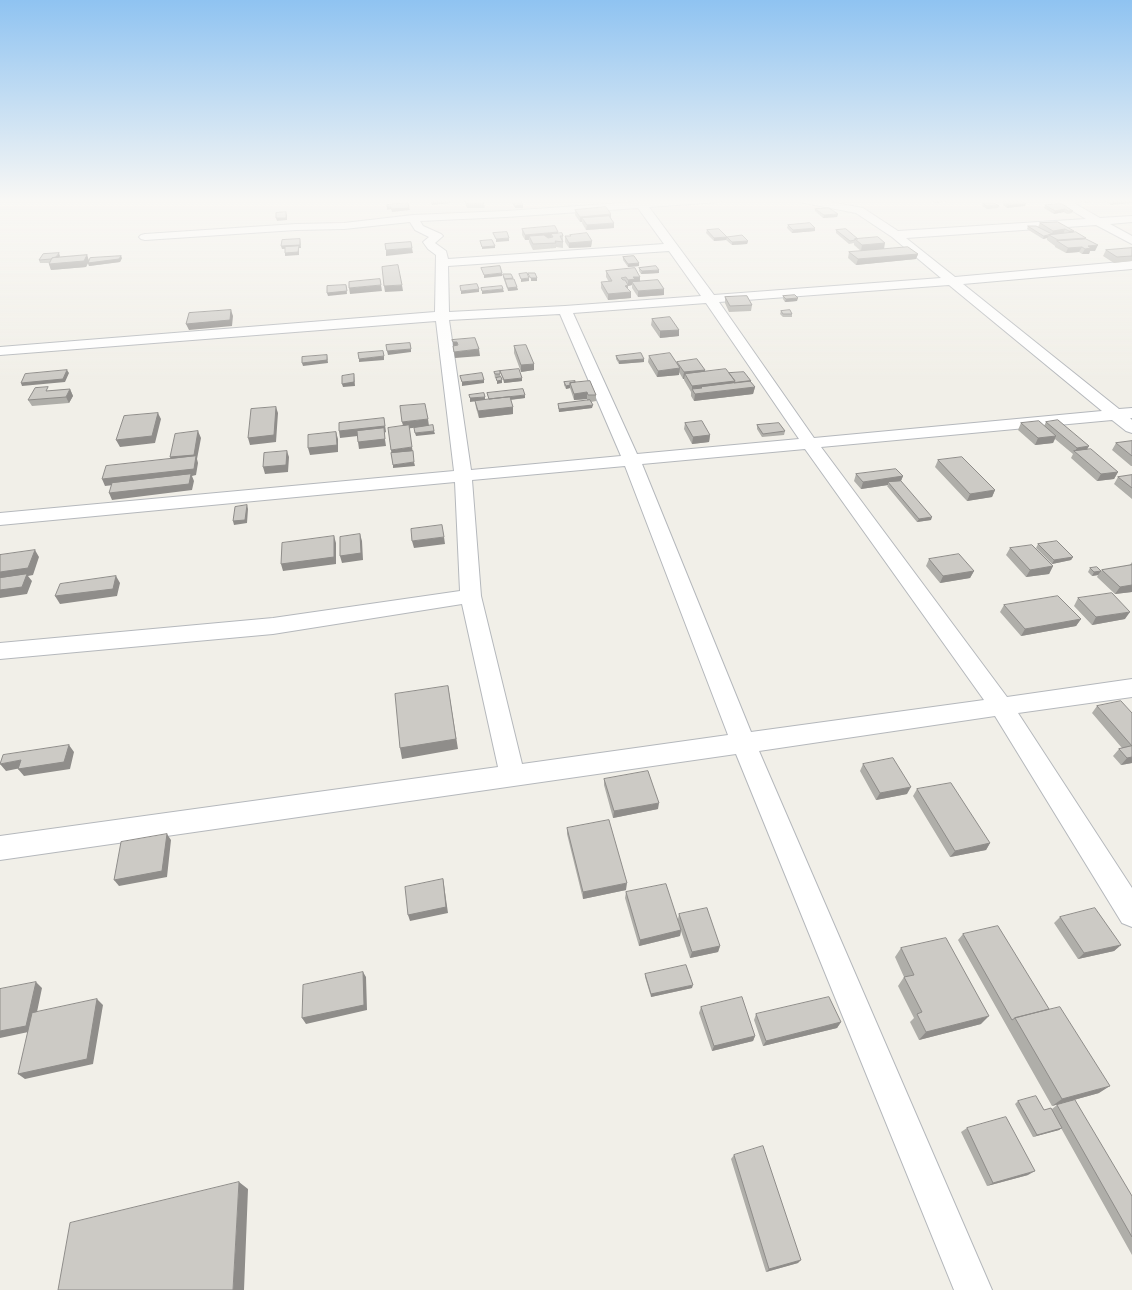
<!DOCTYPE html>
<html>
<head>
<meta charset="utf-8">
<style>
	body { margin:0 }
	canvas { display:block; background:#f1efe8 }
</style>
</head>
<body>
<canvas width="1132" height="1290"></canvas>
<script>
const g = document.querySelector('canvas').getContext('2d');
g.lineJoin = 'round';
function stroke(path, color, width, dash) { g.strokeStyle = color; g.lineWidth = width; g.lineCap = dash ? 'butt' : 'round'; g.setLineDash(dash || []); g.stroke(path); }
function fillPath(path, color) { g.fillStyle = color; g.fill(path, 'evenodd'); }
const minor = new Path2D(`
	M679,199H724L719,202L649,207L714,295L941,278L892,237L856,213L799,202L795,201L794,199H814L863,208L898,231L1086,219L1056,201L1055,199H1067L1100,218L1132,216V222L1110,224L1132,236V244L1096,225L906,238L955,277L1132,261V269L963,284L1119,409L1132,408V418H1130L1132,420V433L1126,431L1112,420L821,447L1007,697L1132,679V697L1018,713L1132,888V927L1122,923L995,716L759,751L992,1290H954L736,754L0,860V836L498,767L462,604L273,634L0,659V643L273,618L460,591L455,482L0,525V513L454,471L436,321L0,355V347L435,312L436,255L428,249L423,242L429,237L415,230L410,222L344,229L296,230L145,240L141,239L139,237L141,235L145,234L296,224L344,223L413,215L506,211ZM638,208L664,244L448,259L446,251L435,243L443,236L441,234L423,226L420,221L506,217ZM669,251L701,296L565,306L449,312L448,266ZM949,285L1102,411L814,438L719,302ZM706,303L799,439L637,454L573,313ZM560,314L621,456L471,470L449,320ZM805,449L984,700L751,732L642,464ZM625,466L728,735L522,764L481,596L472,480Z`);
const wall = new Path2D(`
	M464,199H488H483L484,203L485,208H467L465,203Z
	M511,199L523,208H515L511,201Z
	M926,199H945L946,202L933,203Z
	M1080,199H1092L1094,200L1093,202L1084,203L1080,201Z
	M1101,199H1132L1111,205Z
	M1004,202L1025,206L1007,208L1003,205Z
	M983,203L999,206L998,208L987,209L982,206Z
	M1045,205L1073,211L1072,213L1067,214L1064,212L1054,214L1044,208Z
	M815,209L838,214L837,217L823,218L815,211Z
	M575,210L611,214V218L614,223V228L586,230L582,223V222H580L575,215Z
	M1058,222L1073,233L1086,238V239L1095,251H1090L1089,254H1082L1079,252L1066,253L1055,247V246L1047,240V238L1043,239L1027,229L1028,226L1038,227L1040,223Z
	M788,225L815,231L792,233L787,228Z
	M522,229L558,234L563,236V248L556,247V248L533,250L529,242V240H525L522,235Z
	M707,230L727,237L748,241L747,244L732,245L726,240L714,241L706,233Z
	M836,230L858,239L885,243L861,251L854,245V243L849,244L836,233Z
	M570,235L592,241L591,247L569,248L565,242V236H570Z
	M1132,248V261L1114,263L1103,256L1106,250Z
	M849,252L918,254L916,259L856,265L848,258Z
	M87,255L89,261L122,258L120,262L89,266L88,263L86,267L51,270L49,264L50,263H40L39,260L60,256V257Z
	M623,257L639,263V266L628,267L623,260Z
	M639,268L659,273L641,274L639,271Z
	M606,271L640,277V281L664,295L638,297L632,288V285L628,286V289L631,292V298L608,300L601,288V282H609L606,277Z
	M503,274L513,278L518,290L508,291L503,277Z
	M783,296L797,301L785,302L783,299Z
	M725,297L752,305L751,311L729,312L725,303Z
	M781,311L792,314V317H783L780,314Z
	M652,319L679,330V336L660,338L651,325Z
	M514,346L534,364V370L521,372L514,353Z
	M616,356L644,359V362L619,364L616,359Z
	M649,356L677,364V362L705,370V371L729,373L751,381V382L755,387L753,394L694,401L691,396V392L684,380V379H683L679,372V375L657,377L648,362Z
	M500,371L522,381L504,383Z
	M494,372L500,374L501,377L495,378Z
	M564,382H575L596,395V401L591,402L592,408L559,412L558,407V404L587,401V399L574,400L570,388L566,389L564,385Z
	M70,389L73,396L69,403L32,406L28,400L49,391Z
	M487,393L525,398L511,400L513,407V414L479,418L476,408L475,401L489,400Z
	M1046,422L1087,449L1118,472L1114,479L1097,481L1071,458L1073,454L1055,439L1053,443L1035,445L1018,430L1021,423L1044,426Z
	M685,423L710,435L709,442L692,444L684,429Z
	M757,425L785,431L784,435L762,437L757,429Z
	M1132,441V466H1131L1112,450L1116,443Z
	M938,460L995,490L992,497L967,501L935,467Z
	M856,474L903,476L901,481L931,520L917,522L887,486L888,485L861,489L854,481Z
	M1132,475V499L1114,484L1118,477Z
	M1038,544L1073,557L1071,560L1052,564L1036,548Z
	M1010,548L1053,566L1049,574L1026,577L1006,555Z
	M929,559L974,571L970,578L940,583L926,566Z
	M1132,562V592L1115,594L1097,577L1098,575L1092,576L1088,572L1090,568L1101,571L1102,570L1130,565Z
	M1078,598L1125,619L1092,625L1074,606Z
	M1004,605L1081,619L1076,626L1021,636L1000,612Z
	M1097,706L1132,713V763L1121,765L1113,756L1119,749L1122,748L1092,713Z
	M863,764L907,794L876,800L860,771Z
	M604,779L658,809L613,818L604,785Z
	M917,789L990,843L986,850L950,857L913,796Z
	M567,828L626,890L583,899L567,834Z
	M626,892L678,919L679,914L720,946L718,952L690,958L681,931L680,936L639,946L625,898Z
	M1060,917L1121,945L1114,951L1078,959L1054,923Z
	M963,934L1049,1009L1099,1093L1052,1106L958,940Z
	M901,948L981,1024L919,1040L910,1022L914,1018L898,986L904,977L895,957Z
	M645,974L692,988L651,997L645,977Z
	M701,1007L755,1036L753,1041L712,1051L699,1013Z
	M756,1014L841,1022L837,1028L763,1046L754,1020Z
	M1018,1101L1044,1110L1052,1109L1057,1105L1132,1196V1255L1061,1128L1059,1130L1033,1137L1015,1104Z
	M967,1128L1028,1175L987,1186L961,1132Z
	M734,1155L798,1263L766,1272L731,1159Z`);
const shadedWall = new Path2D(`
	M1114,199H1132V203L1111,205Z
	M947,200L946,202L933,203L934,201Z
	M1085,200H1094L1093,202L1084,203Z
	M451,201V203L432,205L431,202Z
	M1026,204L1025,206L1007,208L1008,205Z
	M523,205V208H515V206Z
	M387,207L409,208L410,210L392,212L391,209L387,210Z
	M1065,209L1064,212L1054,214L1055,211Z
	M286,212L287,215V220L277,221L276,218Z
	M611,214V220L582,218V222H580V217Z
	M838,214L837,217L823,218L824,215Z
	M614,223V228L586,230L587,225Z
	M815,228V231L792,233L793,230Z
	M1065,229L1063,235L1051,236L1053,231Z
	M1069,231H1074L1072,236L1067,237Z
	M558,232V238L553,237L551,234L552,238L529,236V240H525V235Z
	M1044,236H1049L1047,238L1043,239Z
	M727,237L726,240L714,241V238Z
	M509,238V241L496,242V239Z
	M1086,238L1084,243L1058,242V240Z
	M300,239L301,248H299V255L285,256V253L298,248L282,249L281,246Z
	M592,241L591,247L569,248V243Z
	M748,241L747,244L732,245V242Z
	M885,243L884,249L861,251L862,245Z
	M1098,245L1095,251H1090L1089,254H1082L1085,249L1088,246Z
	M495,246V248L482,249V247Z
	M1082,247L1079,252L1066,253L1068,248Z
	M412,248L413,253L386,256V250Z
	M59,253L60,256L56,262L55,259Z
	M918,254L916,259L856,265L858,259Z
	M87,255L89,261L121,256L122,258L120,262L89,266L88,263L86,267L51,270L49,264Z
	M639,263V266L628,267V264Z
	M659,270V273L641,274L642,271Z
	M502,273V276L484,278V275Z
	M633,277H640V283L632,282V285L628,286V291L625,286L628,285V280Z
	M529,278V281L521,282V279Z
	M531,278H537V281H531Z
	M346,285L347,294L328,296L327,293Z
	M381,285L382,291L350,294L349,288Z
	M402,285L403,291L385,292L384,286Z
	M517,287L518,290L508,291V288Z
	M479,289V292L461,294V291Z
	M503,289L504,292L482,294V291Z
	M664,289V295L638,297V291Z
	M631,292V298L608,300V294Z
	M798,298L797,301L785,302L786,299Z
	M231,310L233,316L232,326L189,330L186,324Z
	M679,330V336L660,338V331Z
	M453,342H457L458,348L453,349Z
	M411,349V352L388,355L387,351Z
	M479,349L480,356L455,358L454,352Z
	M327,355L328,363L303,366L302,363Z
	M384,356V360L359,362V359Z
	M644,359V362L619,364V361Z
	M534,364V370L521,372V365Z
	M680,368L679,375L657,377L658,371Z
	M67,370L69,373L65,382L22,386L21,383Z
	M705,370L704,376L685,374L684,379H683L684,372Z
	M354,374L355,386L343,387L342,384Z
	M522,378V381L504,383V380Z
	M484,380V383L462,386V382Z
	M502,380V383L497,384V381Z
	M735,381H751L750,385L702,388L701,387L700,391L692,390V386Z
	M570,385V388L566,389V386Z
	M755,387L753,394L694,401L695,394Z
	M70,389L73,396L69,403L66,397Z
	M587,392V399L574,400V394Z
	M525,395V398L489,402V399Z
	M485,397V400L470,402V398Z
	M593,405L592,408L559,412V409Z
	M276,407L278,413L276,442L250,445L248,438Z
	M513,407V414L479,418L478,411Z
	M158,413L161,419L155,443L120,447L116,440Z
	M384,418L386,432L384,433L386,446L359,449L358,442L384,433L340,438L339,431Z
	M428,419L429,426L404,429L402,422Z
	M198,431L201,438L197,459L198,463L196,475L192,476L194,481L192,490L112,500L109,493L191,476L105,486L102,479L173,464L170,457Z
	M434,431L435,434L416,436L415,433Z
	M336,432L338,439V452L310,455L308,448Z
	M710,435L709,442L692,444L693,437Z
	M1056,436L1053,443L1035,445L1038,438Z
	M1089,446L1085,453L1075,451L1077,448Z
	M412,447L413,454L392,457L391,450Z
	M287,451L289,457L288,472L265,474L263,467Z
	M414,462L415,466L393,468V465Z
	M1118,472L1114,479L1097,481L1101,474Z
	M903,476L900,483L888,482V485L861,489L863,482Z
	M995,490L992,497L967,501L970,494Z
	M247,505L248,509L247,523L234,525L233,521Z
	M932,517L931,520L917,522L919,519Z
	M360,534L362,541L363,560L342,563L340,556Z
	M334,536L336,543V564L283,571L281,564Z
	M444,537L445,544L414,548L412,541Z
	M35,550L39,557L33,575L28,576L32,581L27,594L0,598V572Z
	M1073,557L1071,560L1052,564L1054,560Z
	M1053,566L1049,574L1026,577L1030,570Z
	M974,571L970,578L940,583L943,576Z
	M1101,571L1098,575L1092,576L1094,572Z
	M116,576L120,583L117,596L60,604L55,596Z
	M1132,585V592L1115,594L1120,587Z
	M1130,612L1125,619L1092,625L1096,617Z
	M1081,619L1076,626L1021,636L1025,629Z
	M448,686L458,749L402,759L400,748Z
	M69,745L74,752L70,769L24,776L18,769Z
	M1132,757V763L1121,765L1127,758Z
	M21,760L26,767L6,771L0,764Z
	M911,787L907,794L876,800L880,793Z
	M659,803L658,809L613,818L614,811Z
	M167,834L171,840L167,877L119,886L114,880Z
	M990,843L986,850L950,857L955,851Z
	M443,879L444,885L448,913L410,921L408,915Z
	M627,883L626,890L583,899V892Z
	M681,930L680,936L639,946L640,940Z
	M1121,945L1114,951L1078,959L1084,953Z
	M720,946L718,952L690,958L692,952Z
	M363,972L366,977L367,1010L306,1024L302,1018Z
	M36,982L42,988L33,1031L0,1038V1031Z
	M693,985L692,988L651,997V994Z
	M97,999L103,1005L93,1064L25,1079L18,1074Z
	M989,1016L981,1024L919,1040L926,1032Z
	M841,1022L837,1028L763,1046L766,1041Z
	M755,1036L753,1041L712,1051L714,1046Z
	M1110,1086L1099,1093L1052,1106L1062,1099Z
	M1062,1128L1059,1130L1033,1137L1037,1135Z
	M1035,1171L1028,1175L987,1186L993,1183Z
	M239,1182L248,1189L244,1290H233Z
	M801,1260L798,1263L766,1272L769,1269Z`);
const building = new Path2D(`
	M430,199H450L451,201L431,202Z
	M465,199H483L484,203H466Z
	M511,199H520L523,205L515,206Z
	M930,199H945L947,200L934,201Z
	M1082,199H1092L1094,200H1085Z
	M1021,201L1026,204L1008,205L1004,202Z
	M408,203L409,208L391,209V207H387V205Z
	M983,203H994L999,206H987Z
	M1062,204L1073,211H1068L1065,209L1055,211L1045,205Z
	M606,207L611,214L580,217L575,210Z
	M829,208L838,214L824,215L815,209Z
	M286,212V218H276V213Z
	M609,216L614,223L587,225L582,218Z
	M1058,222L1074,231H1069L1065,229L1053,231L1040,223Z
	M810,223L815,228L793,230L788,225Z
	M555,226L558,232L525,235L522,229Z
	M1028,226H1036L1052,234L1044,236Z
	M719,229L727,237L742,235L748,241L732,242L727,237L714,238L707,230Z
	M846,229L858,239H855V240L850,241L836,230Z
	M507,232L509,238L496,239L493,233Z
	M1076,232L1086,238L1058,240L1049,235Z
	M562,233L563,236H560L563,242L555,241L556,243L533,244L529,236L544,235L548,238L553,237L551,234Z
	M587,233L592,241L569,243L565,236H571L570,235Z
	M878,237L885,243L862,245L855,239Z
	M300,239V245L281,246L282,240Z
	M1086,239L1098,245L1088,246L1091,248L1085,249L1082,247L1068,248L1057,241Z
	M492,240L495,246L482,247L480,241Z
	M411,242L412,248L386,250L385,244Z
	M299,246L298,252L285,253V247Z
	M908,247L918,254L858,259L849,252Z
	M1132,248V256L1117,257L1106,250Z
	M59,253L56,257L52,258L51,259L39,260L43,254Z
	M87,255L84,261L49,264L52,258Z
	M121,256L119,259L88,263L90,258Z
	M634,256L639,263L628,264L623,257Z
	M398,265L402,285L384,286L382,267Z
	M500,266L502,273L484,275L481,268Z
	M656,266L659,270L642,271L639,268Z
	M635,268L640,277H633L635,279L628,280L626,277L621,278L623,280H625L628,285L625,286L631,292L608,294L601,282L612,281L606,271Z
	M527,273L529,278L521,279L519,274Z
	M528,273H535L537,278H531Z
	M503,274H511L513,278L505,279Z
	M380,279L381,285L349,288V282Z
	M505,279H514L517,287L508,288Z
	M658,280L664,289L638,291L632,282Z
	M477,284L479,289L461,291L460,286Z
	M346,285L347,291L327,293V286Z
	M502,286L503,289L482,291L481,288Z
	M795,295L798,298L786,299L783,296Z
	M747,296L752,305L730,306L725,297Z
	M231,310L230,320L186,324L189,313Z
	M790,310L792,314H783L781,311Z
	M670,317L679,330L660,331L652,319Z
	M475,338L479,349L454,352L453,346L458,345L457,342H453L452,340Z
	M410,343L411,349L387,351L386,345Z
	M526,345L534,364L521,365L514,346Z
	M383,351L384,356L359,359L358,353Z
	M641,353L644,359L619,361L616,356Z
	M670,353L680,368L658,371L649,356Z
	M327,355V360L302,363V357Z
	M697,359L705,370L684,372L677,362Z
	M519,369L522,378L504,380L500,371Z
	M726,369L735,381L692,386L685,374Z
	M67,370L63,379L21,383L25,374Z
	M500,371V374H495L494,372Z
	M744,372L751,381L734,383L735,381L729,373Z
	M482,373L484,380L462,382L460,376Z
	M354,374V382L342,384V376Z
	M501,377L502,380L497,381L496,378Z
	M575,381V382L570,383V385L566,386L564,382Z
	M590,381L596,395H588L587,392L574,394L570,383Z
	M750,381L755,387L695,394L692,389L702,388L701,387Z
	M48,387L46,391L70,389L66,397L28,400L35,388Z
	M523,389L525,395L489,399L487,393Z
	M484,393L485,397L470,398L469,395Z
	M510,397L513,407L478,411L475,401Z
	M590,400L593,405L559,409L558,404Z
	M425,404L428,419L402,422L400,406Z
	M276,407L274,435L248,438L251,409Z
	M158,413L152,436L116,440L124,416Z
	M384,418L385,426L339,431V423Z
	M1058,420L1089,446L1077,448L1046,422Z
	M702,421L710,435L693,437L685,423Z
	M1039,421L1056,436L1038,438L1021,423Z
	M779,423L785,431L763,434L757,425Z
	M409,425L412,447L391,450L388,428Z
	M433,425L434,431L415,433L414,428Z
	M384,428L385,439L358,442L357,431Z
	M198,431L194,455L170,457L175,434Z
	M336,432L337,445L308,448V435Z
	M1132,441V456L1116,443Z
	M1091,449L1118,472L1101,474L1074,451Z
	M287,451L286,465L263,467L264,453Z
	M413,451L414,462L393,465L391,453Z
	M196,456L194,469L102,479L106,466Z
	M962,457L995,490L970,494L938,460Z
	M896,469L903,476L863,482L856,474Z
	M191,474L189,484L109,493L112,483Z
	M1132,475V488L1118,477Z
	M901,481L932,517L919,519L888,482Z
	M247,505L245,520L233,521L235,507Z
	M442,525L444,537L412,541L411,529Z
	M360,534L361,553L340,556V537Z
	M334,536V557L281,564L282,543Z
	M1057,541L1073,557L1054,560L1038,544Z
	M1032,545L1053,566L1030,570L1010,548Z
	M35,550L28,568L0,572V555Z
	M959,554L974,571L943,576L929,559Z
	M1132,565V585L1120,587L1102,570Z
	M1097,567L1101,571L1094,572L1090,568Z
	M27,574L22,587L0,590V578Z
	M116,576L113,589L55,596L60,584Z
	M1112,593L1130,612L1096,617L1078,598Z
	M1058,596L1081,619L1025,629L1004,605Z
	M448,686L456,739L400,748L395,694Z
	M1121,701L1132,713V746L1097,706Z
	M69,745L64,762L18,769L21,760L0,764L3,755Z
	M1132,746V757L1127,758L1119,749Z
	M893,758L911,787L880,793L863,764Z
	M648,771L659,803L614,811L604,779Z
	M951,783L990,843L955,851L917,789Z
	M609,820L627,883L583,892L567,828Z
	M167,834L162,871L114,880L121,842Z
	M443,879L446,907L408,915L405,887Z
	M666,884L681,930L640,940L626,892Z
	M707,908L720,946L692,952L679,914Z
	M1095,908L1121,945L1084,953L1060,917Z
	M998,926L1049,1009L1015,1018L1012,1020L963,934Z
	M946,938L989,1016L926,1032L917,1014L922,1012L904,977L914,975L901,948Z
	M686,965L693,985L651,994L645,974Z
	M363,972L364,1005L302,1018L303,985Z
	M36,982L26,1026L0,1031V989Z
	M742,997L755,1036L714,1046L701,1007Z
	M829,997L841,1022L766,1041L756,1014Z
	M97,999L87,1059L18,1074L32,1013Z
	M1060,1007L1110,1086L1062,1099L1015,1018Z
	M1036,1096L1044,1110L1051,1108L1062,1128L1037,1135L1018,1101Z
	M1075,1100L1132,1196V1237L1057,1105Z
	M1006,1117L1035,1171L993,1183L967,1128Z
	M763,1146L801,1260L769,1269L734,1155Z
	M239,1182L233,1290H58L70,1223Z`);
stroke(minor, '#b5b8bc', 2);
fillPath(minor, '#fff');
fillPath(wall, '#afaea9');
fillPath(shadedWall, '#8f8d8a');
fillPath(building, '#cccac5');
stroke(building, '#8f8d8a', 1);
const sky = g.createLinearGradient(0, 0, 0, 379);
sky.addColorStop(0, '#8fc3f1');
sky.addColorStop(0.53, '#f9f8f5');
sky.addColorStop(1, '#f9f8f500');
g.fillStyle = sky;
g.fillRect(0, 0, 1132, 379);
</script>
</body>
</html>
